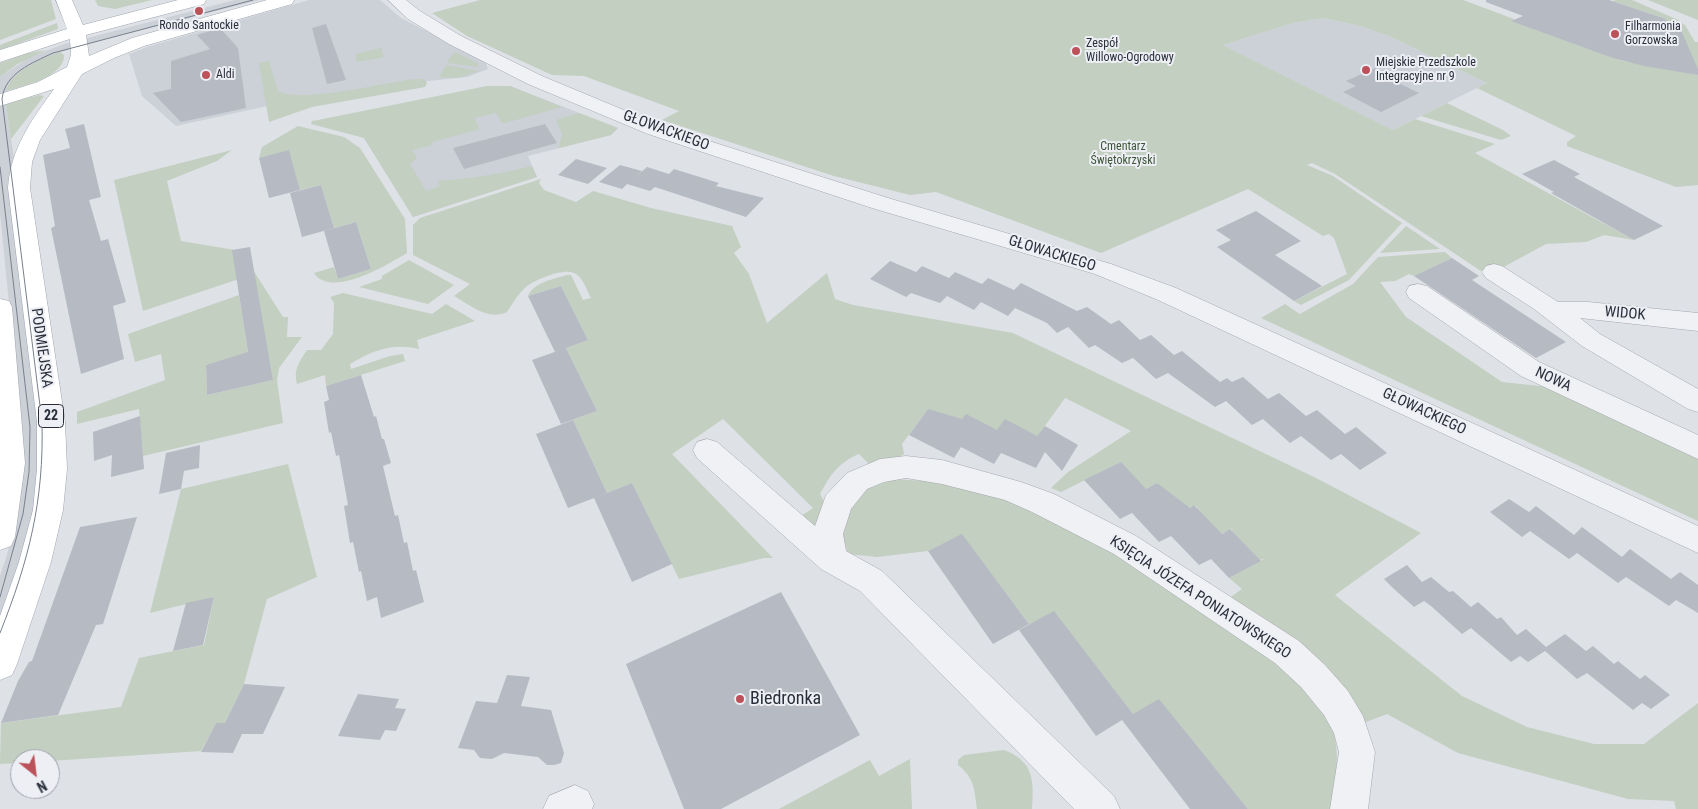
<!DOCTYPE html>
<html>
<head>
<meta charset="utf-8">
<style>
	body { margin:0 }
	#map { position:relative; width:1698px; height:809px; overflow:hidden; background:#dee1e6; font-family:"Roboto Condensed",sans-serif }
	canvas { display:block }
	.north { position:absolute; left:10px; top:749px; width:50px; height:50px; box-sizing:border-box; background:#edeff4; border:1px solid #9fa2aa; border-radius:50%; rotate:151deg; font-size:14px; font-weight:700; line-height:20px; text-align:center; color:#292e3b }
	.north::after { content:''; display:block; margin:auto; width:18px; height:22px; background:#bd515a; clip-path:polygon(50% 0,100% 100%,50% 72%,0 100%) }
</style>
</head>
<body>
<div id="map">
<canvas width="1698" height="809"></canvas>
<div class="north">N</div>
</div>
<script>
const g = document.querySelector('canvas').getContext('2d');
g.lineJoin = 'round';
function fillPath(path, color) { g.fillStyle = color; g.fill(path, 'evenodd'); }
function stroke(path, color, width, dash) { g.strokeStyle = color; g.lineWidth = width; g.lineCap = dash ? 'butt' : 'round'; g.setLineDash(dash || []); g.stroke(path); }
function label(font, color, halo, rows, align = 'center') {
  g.font = font + ' "Roboto Condensed",sans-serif'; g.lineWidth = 4; g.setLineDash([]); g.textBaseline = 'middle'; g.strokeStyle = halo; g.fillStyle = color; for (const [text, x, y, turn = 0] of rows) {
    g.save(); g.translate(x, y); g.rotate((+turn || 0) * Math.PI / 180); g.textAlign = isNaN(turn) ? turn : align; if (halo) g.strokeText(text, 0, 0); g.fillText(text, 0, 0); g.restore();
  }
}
const built = new Path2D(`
	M235,0H259L75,47L48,57L31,65L17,76L7,86L6,104L33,289L51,451L0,651V576L7,555L19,502L20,413L0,213V77L30,57L64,44Z
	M309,0H380L401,18L485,61L488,69L467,77L409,83L281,103L176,126L142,96L129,54L147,47Z
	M1323,18L1360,26L1389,36L1487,83L1393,130L1223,45L1293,23Z
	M510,86L618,128L611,135L528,156L537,177L413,217L364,138L357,135Z`);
const green = new Path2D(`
	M0,0H51L56,19L0,40Z
	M95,0H152L115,9L98,6Z
	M480,0H1463L1514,19L1512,21L1623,61L1698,75V185L1676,187L1567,146V142L1576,136L1477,88L1487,83L1389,36L1360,26L1323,18L1293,23L1223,45L1393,130L1415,119L1495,144L1475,153L1634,240L1604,235L1586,242L1546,244L1498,270L1492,266L1481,271L1335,174L1312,163L1307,165L1333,176L1402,223L1349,280L1301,305L1294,301L1347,274L1334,238L1329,234L1323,236L1248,189L1101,253L936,192L910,195L834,176L662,120L679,111L584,76L552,75L467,36L432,13Z
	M1616,0H1632L1676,19L1685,25L1695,42H1698V69L1677,26L1663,18L1612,1Z
	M1648,0H1698V20Z
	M57,23L58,29L0,50V45Z
	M381,48L384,57L357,62L355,54Z
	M46,50L16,65L0,77V63L28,53Z
	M60,52L64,55C65,77 23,86 6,91C11,71 43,58 60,52Z
	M455,52L478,63V67L448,63L447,61Z
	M269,61L278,91C302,104 386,82 416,79H424L427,83L425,87L312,107L269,122L259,63Z
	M446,65L479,71L458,78L439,77Z
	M487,86H510L562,107L505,123H502L496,113L474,118L479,128L476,130L432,142L433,145L412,150L417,158L410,164L426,191L440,186L437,181C469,179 500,174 532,166L537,177L413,217L364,138L311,124L312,121L318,120Z
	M39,95L44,96L11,139L6,104Z
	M1447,103L1503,130L1511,136L1501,140L1421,116Z
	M579,113L618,128L611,135L559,148L562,134L556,120Z
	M298,126L344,137L360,148L405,219L407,253C387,265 331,299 314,273L334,267L338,279L371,269L356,222L334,228L321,185L300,190L289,151L259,158L262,147Z
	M232,150L217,161L167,181L181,241L241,251L283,317H288L287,337H302L279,368L277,380L283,423L143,456L139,409L77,424V412L165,380L161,354L135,362L128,334L239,295L248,353L206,365L207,395L273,380L254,274L143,311L114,180Z
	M541,179L539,183L544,190L576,202L593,191L651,208L732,226L741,247L734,253L749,274L767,323L827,273L835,299L853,305L1013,333L1316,478L1421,533L1335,595L1462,696L1527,727L1594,744H1644L1698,703V809H1676L1674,801L1628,799L1458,753L1387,714L1361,724L1228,599L1242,589L1229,578L1264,559L1259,560L1231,530L1233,528L1219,535L1195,505L1181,512L1157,483L1144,490L1121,462L1061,492L1051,488L1068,472L1131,431L1065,398L1037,437L958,425L928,409L902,444L904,454L894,461L872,467L859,454C839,462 830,475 820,494L828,509L825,533L798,518L813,508L723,419L672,454L773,558H764L679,579L632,483L607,493L573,420L597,411L566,348L588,340L561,286L528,296C534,282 554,279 567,275H571L583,300L591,298C587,290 582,276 574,273C562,268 535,280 526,287C518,294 513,303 507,312C488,321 470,305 454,296L470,284L413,255V225L420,218Z
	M1406,226L1440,249L1380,253Z
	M1445,252L1452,258L1414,276L1409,274L1395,281L1380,282L1406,317L1502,382L1549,387L1698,459V521L1261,318L1285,304L1300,314L1353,284L1378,257Z
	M409,260L454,285L428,304L359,287L382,279V276Z
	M343,293L432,314L446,304L475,321L417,340L419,349C392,343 374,350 350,364L351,369L390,356L403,354L405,361L326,386L325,375L297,384C293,370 299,362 307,350H321L333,334L334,303L330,297Z
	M288,464L317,577L267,599L244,684L225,723H216L201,751L50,761V759H20V763L0,764L1,723L121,707L139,658L204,645L214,597L150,613L181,489Z
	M895,479L924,481L1015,495L1047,508C1094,539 1141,570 1187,600C1234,631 1300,666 1327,716C1343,745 1336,778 1331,809H1248L1159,700L1133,714L1054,612L1030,625L962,535L928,551L877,557L848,554L841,529L849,505L868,488Z
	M1004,750C1034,761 1034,781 1032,809H977C974,788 975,779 958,765V760L964,755Z
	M910,759L912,809H779L870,760L879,776Z`);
const building = new Path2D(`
	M1486,0H1609L1663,18L1680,28L1698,69V75L1644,66L1613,58L1511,21L1523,16L1486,2Z
	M326,24L346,80L327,84L312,28Z
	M220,28L238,48L246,108L181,122L153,93L171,89V61L210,49L197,35Z
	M1375,68L1380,74L1419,93L1381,112L1343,92L1356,86L1346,81Z
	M84,124L101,197L89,200L101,241L108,239L126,302L113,306L124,359L81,374L51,228L55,226L43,155L70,148L65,129Z
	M545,124L557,143L464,169L453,148Z
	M289,150L300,190L269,198L259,158Z
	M576,159L607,168L588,184L558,175Z
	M1554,160L1580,174L1574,177L1663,226L1634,240L1551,193L1554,192L1522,174Z
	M620,165L642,171L631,181L647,167L669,174L674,169L719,183L716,186L764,198L746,217L655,187L650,191L627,184L622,189L599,182Z
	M321,185L334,228L302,237L290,193Z
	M1256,211L1301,241L1275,255L1322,286L1294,301L1217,247L1231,240L1216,230Z
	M356,222L371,269L338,279L324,231Z
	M250,247L273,380L207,395L206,365L248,352L232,250Z
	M1452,258L1479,276L1472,280L1566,342L1536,358L1414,276Z
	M890,261L916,272L922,266L949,278L955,272L982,284L988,278L1014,290L1021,283L1077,311L1087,307L1111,324L1119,320L1140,340L1151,335L1174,355L1182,351L1220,382L1227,378L1232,382L1243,377L1268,399L1279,393L1306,416L1317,410L1345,434L1356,427L1387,453L1360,470L1341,454L1331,460L1301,436L1290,443L1263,419L1252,425L1226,401L1215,407L1168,373L1156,379L1133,358L1122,363L1095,345L1089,348L1068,327L1057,333L1047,323L1015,308L1008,316L981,302L974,310L947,296L940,303L911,293L906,297L870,279Z
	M561,286L588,340L555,352L528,296Z
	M566,348L597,411L561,424L532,360Z
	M361,375L374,417L376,416L382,439H384L391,463L383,466L395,516L398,515L404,543L407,542L413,571L416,570L424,602L381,618L377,597L367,601L361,571L359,572L353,542L350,543L344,506L348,505L339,455L336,456L331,432L329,433L324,402L329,400L326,386Z
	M928,409L962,419L966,414L997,430L1005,419L1037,436L1045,426L1078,445L1062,471L1045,452L1036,468L1001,453L994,464L961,447L954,458L909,435Z
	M140,416L144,469L111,477L112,455L94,461L93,432Z
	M573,420L607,493L568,508L536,434Z
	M200,445L199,468L184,471L181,489L159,494L166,453Z
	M1121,462L1146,489L1157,483L1190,508L1194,505L1222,534L1230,529L1261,561L1229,578L1211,559L1199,565L1171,536L1159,542L1132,513L1120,519L1084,480Z
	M632,483L672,564L632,582L594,498Z
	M1509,499L1529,512L1536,506L1574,535L1582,527L1622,557L1630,549L1671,579L1680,572L1698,585V613L1676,600L1669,606L1626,577L1618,583L1577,553L1569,559L1530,531L1522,537L1490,512Z
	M137,517L103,624L96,625L58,715L1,723L18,681L29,662L32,661L80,527Z
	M962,534L1029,624L993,644L928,551Z
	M1407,565L1422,582L1431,577L1449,592L1453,591L1471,607L1478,602L1497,619L1501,617L1517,635L1526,629L1546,647L1565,634L1586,651L1593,646L1614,664L1618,661L1640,679L1645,675L1670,695L1651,709L1642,703L1633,710L1587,673L1577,679L1545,651L1528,662L1520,656L1511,662L1471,628L1462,634L1431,606L1424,601L1414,607L1393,588L1384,579Z
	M781,592L860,735L721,809H684L626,664Z
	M214,597L203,645L173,651L186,603Z
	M1054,611L1133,714L1159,699L1248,809H1190L1122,720L1096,736L1019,630Z
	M507,675L530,677L521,706L551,710L564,753L561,763L554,765H547L538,757L504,753L492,759L480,758L474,750L458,748L476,701L497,703Z
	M244,684L285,687L263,734H242L233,753L201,752L216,723H225Z
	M358,694L399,699L395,708L406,709L396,731L385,730L380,740L338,736Z`);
const minor = new Path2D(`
	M388,0H406L420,11L461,36L542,76L662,126L888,198L1111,264L1176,288L1698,526V553L1158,300L1095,274L872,208L648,134L528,84L449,44L408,19Z
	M1494,264L1502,266L1558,302H1588L1698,313V331L1580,318L1600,334L1698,389V412L1688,409L1582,346L1534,309L1486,278L1482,272L1486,266Z
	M1418,284L1427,286L1539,362L1698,435V459L1521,376L1409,298L1406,292L1409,286Z
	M707,439L717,442L815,526L826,495L847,473L880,459L906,456L942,460L1021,482L1054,494L1136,536L1299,641L1325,665L1348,691L1363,716L1375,752L1368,809H1330L1339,752L1334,733L1324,715L1301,687L1275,663L1114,554L1032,512L1005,500L942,484L906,478L884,482L867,489L851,509L843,534L846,551L882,571L1114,796L1120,809H1074L860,591L821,569L697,458L693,450L697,442Z
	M575,785L588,791L594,804L592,809H543L549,796Z`);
const major = new Path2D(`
	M56,0H72L83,25L178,0H206L204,4L86,35L89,56L132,38L267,0H294L292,4L144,46L114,58L82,74L40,140L32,162L30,188L65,422L67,469L63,510L51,562L17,664L12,675L0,680V616L19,562L33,510L37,469V422L8,188C11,148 31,121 54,89L0,106V94L38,82L67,67L71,55L70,39L0,62V50L67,29Z
	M0,299L9,301L12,307L25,463L15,537L11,546L0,550Z`);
const tram = new Path2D(`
	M0,167L30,427L29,472L23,514L0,597
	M0,633C29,560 44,501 42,422L2,99C5,73 32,63 53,53L253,0`);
const markers = [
	[199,11,5,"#bd515a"],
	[1615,34,5,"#bd515a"],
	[1076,51,5,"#bd515a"],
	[1366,70,5,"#bd515a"],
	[206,75,5,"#bd515a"],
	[740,699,5,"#bd515a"]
];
const farPoinames = [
	["Rondo Santockie",199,26,"center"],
	["Filharmonia",1625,27],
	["Gorzowska",1625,41],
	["Zespół",1086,44],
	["Willowo-Ogrodowy",1086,58],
	["Miejskie Przedszkole",1376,63],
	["Integracyjne nr 9",1376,77],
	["Aldi",216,75]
];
const farParknames = [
	["Cmentarz",1123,147],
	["Świętokrzyski",1123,161]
];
const shields = [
	[51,416,25]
];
const shieldNames = [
	["22",51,416]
];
const streetNames = [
	["GŁOWACKIEGO",666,131,20],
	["GŁOWACKIEGO",1052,254,17],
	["WIDOK",1625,314,5],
	["PODMIEJSKA",41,348,82],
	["NOWA",1553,380,25],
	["GŁOWACKIEGO",1424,412,25],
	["KSIĘCIA JÓZEFA PONIATOWSKIEGO",1200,598,33]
];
const nearPoinames = [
	["Biedronka",750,699]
];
fillPath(built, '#ccd0d7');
fillPath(green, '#c3cfc0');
fillPath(building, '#b6bac2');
stroke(minor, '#a4a8af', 1);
stroke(major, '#9fa5b0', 1);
fillPath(minor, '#f0f1f5');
fillPath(major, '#fff');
stroke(tram, '#79808d', 1);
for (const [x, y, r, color] of markers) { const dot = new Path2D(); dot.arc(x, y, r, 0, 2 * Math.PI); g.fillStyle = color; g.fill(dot); stroke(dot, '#edeff4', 2); }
label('12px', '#292e3b', '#edeff4', farPoinames, 'left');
label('12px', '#3c5538', '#edeff4', farParknames);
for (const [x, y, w] of shields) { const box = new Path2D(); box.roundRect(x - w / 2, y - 11.5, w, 23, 4); g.fillStyle = '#edeff4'; g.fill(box); stroke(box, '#292e3b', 1); }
label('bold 14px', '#292e3b', null, shieldNames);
label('15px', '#292e3b', '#edeff4', streetNames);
label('18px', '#292e3b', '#edeff4', nearPoinames, 'left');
</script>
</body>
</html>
